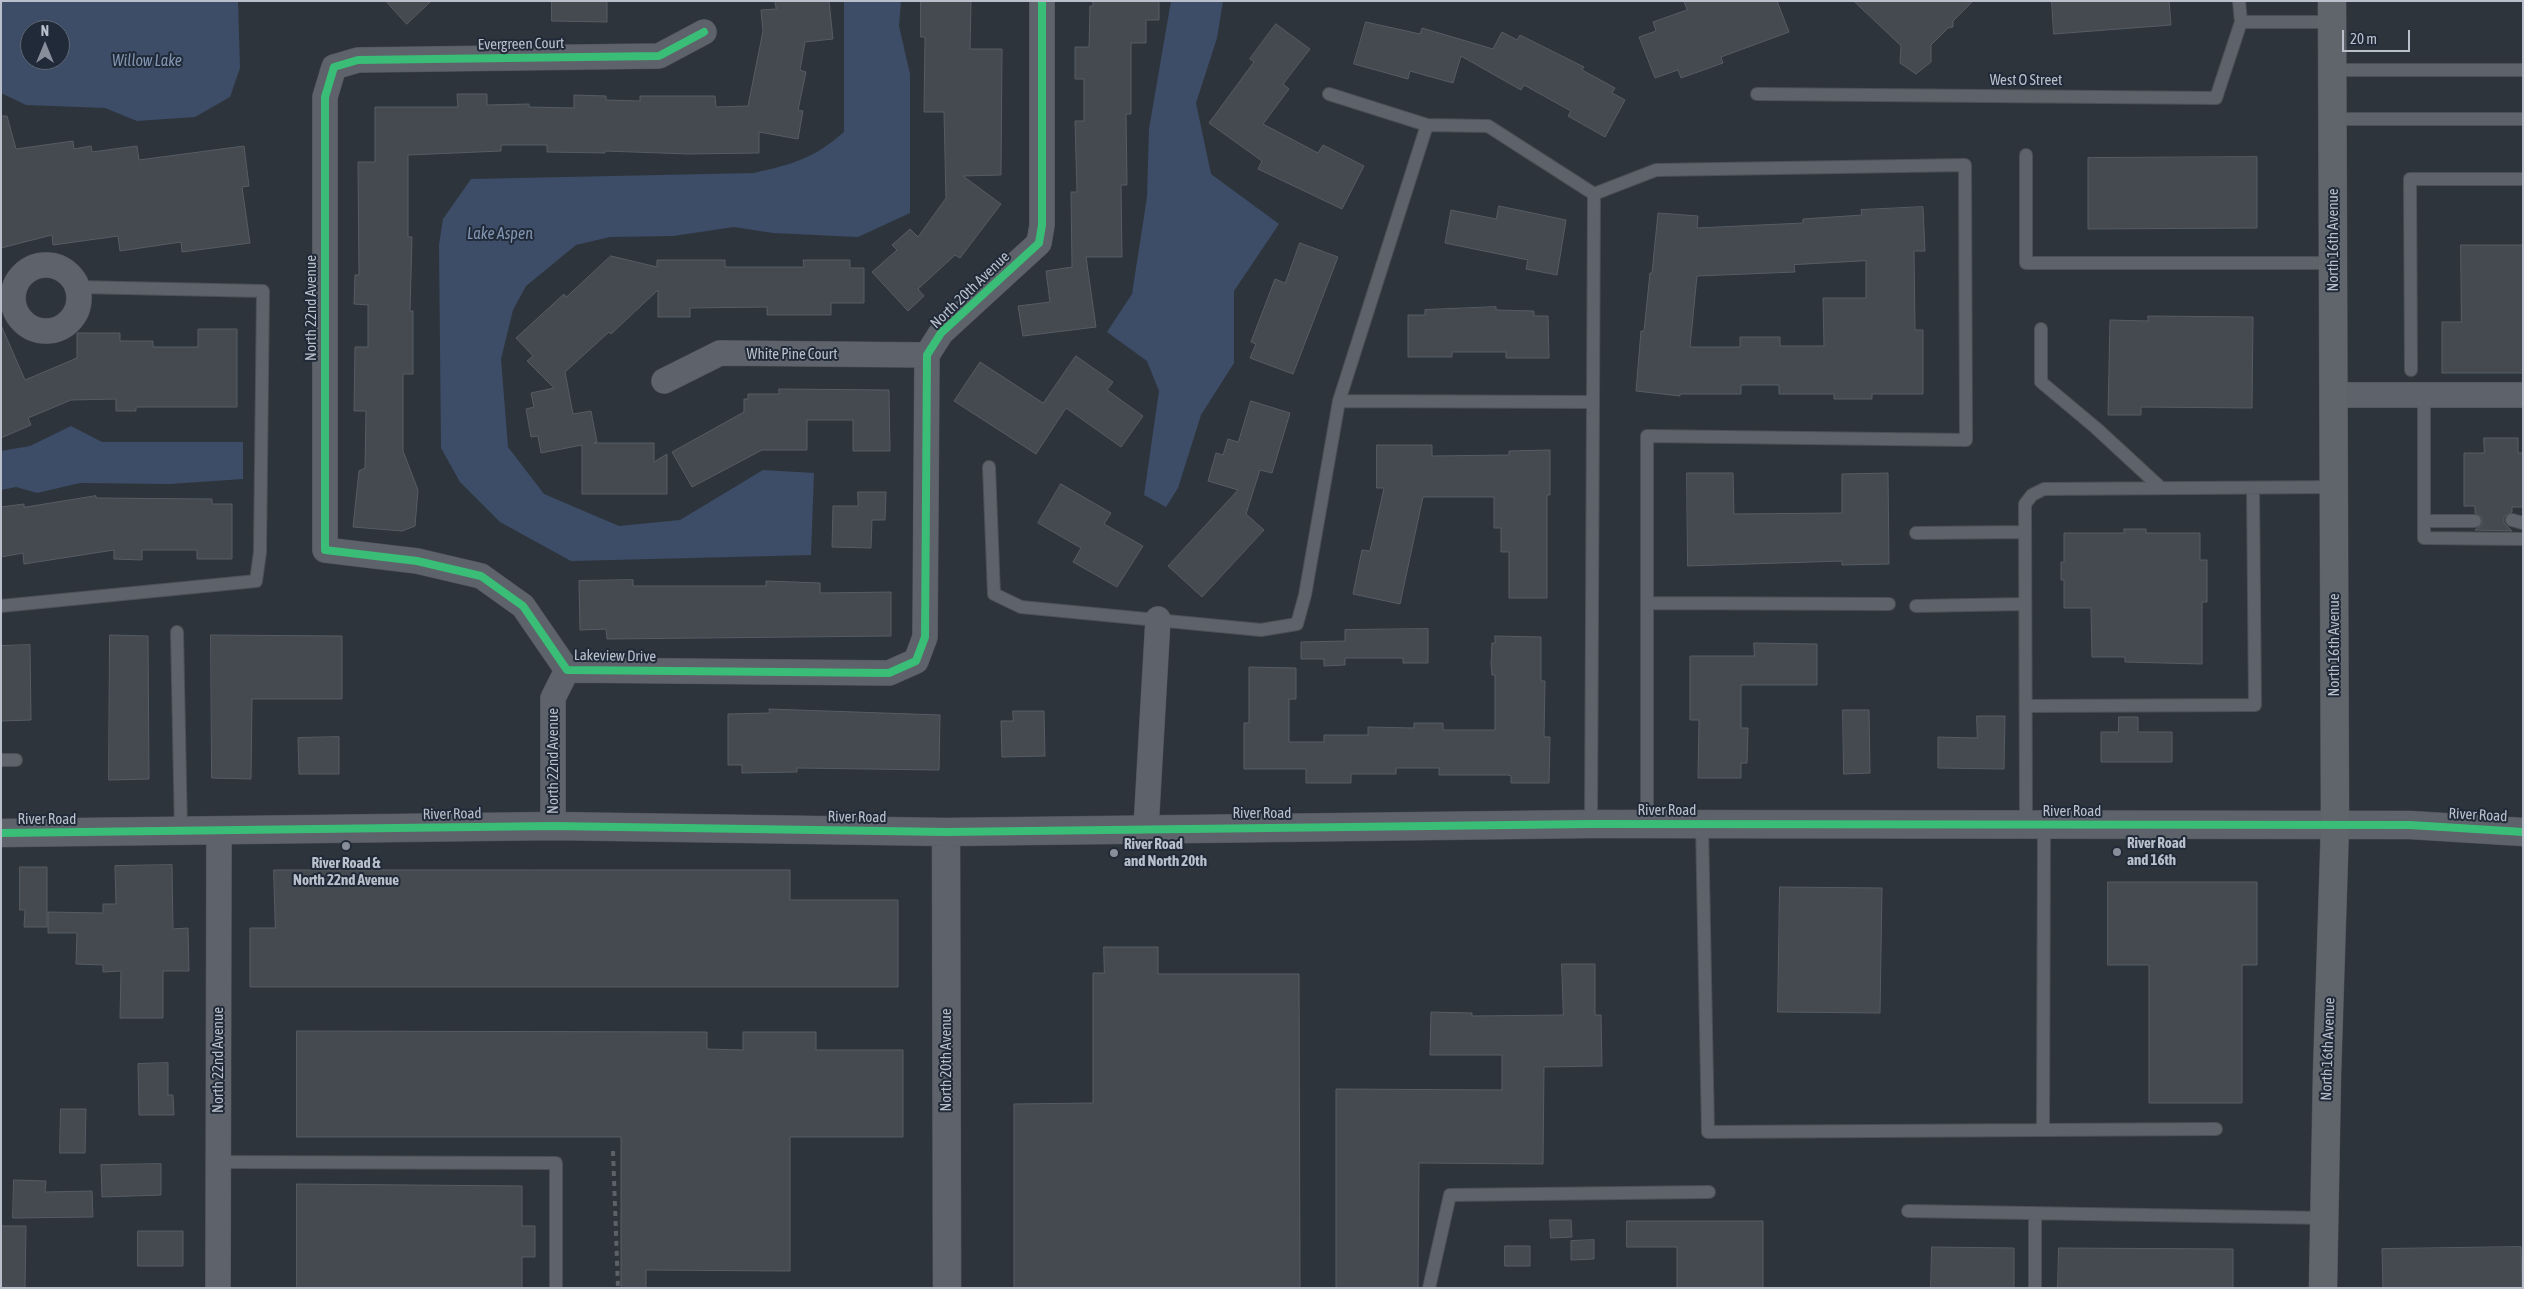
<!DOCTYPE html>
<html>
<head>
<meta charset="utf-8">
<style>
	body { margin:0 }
	#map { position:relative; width:2524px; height:1289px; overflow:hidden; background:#2e343c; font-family:"Asap Condensed",sans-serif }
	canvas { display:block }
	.frame { position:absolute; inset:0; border:2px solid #b9c0cc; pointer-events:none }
	.north { position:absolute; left:20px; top:20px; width:50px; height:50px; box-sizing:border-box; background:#212a38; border:1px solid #5e6673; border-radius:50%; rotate:0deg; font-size:14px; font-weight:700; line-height:20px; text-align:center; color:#b9c0cc }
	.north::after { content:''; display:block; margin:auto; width:18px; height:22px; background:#888f9a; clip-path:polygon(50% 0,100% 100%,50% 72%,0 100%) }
	.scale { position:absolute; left:2342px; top:30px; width:68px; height:22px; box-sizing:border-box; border:2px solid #b9c0cc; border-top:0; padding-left:6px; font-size:15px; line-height:18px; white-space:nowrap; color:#b9c0cc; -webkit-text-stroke:4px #212a38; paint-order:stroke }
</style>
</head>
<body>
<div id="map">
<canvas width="2524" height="1289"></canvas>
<div class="frame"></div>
<div class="north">N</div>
<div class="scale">20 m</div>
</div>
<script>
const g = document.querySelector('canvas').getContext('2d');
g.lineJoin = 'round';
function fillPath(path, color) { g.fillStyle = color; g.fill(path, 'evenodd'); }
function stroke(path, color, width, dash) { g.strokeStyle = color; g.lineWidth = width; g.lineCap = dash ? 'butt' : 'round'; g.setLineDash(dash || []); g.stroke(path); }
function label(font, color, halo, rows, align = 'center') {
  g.font = font + ' "Asap Condensed",sans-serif'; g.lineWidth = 4; g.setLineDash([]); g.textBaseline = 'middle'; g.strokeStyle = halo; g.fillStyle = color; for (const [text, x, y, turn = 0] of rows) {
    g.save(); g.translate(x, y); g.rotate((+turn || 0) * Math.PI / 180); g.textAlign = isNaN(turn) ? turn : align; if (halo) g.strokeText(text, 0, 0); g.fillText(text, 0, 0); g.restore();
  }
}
const water = new Path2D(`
	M1,1H238L240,68L230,97L195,117L137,121L105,108L26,105L1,93ZM30,30H60V60H30Z
	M844,1H901L899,26L910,74V213L858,237L773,233L734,227L673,236L610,237L576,245L526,286L513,310L501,359L508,447L544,494L619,526L680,520L763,470L814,473L811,555L571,561L500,522L460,482L441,448L439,245L443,219L471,179L754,173C793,164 813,159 844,132Z
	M1171,1H1223L1217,38L1196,103L1211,174L1279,224L1234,291V363L1201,415L1178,488L1166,507L1144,495L1159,391L1147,361L1107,332L1132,294L1147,197L1149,129Z
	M71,426L102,442H243V479L170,484L80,483L37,493L16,487L1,490V451L30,446Z`);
const building = new Path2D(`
	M386,1H431L407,24Z
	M552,1H607V22L552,21Z
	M775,1H829L833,39L805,42L800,70L806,72L798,110L803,111L798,139L759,132V153L688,154L605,151V153L547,152V145H501V151L408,155V237H412L410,311H413V374H403V451L418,490L415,526L402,531L353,527L359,471L365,468L366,411H354L355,347H368V305L354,304L355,275H359L358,162H375V107H458L457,94H487V105L529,104V107L574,108V95L606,96V100L640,101V96H715L716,107L748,106L763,31L761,10L776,9Z
	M921,1H971L970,49H1002L1001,175L963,176L1001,204L960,258L955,255L918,289L924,296L908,311L872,272L897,250L892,245L910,229L918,237L946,198L944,112H924L925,37H921Z
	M1093,1H1159V20H1146V43H1131V114H1126L1127,185H1121L1122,257H1086L1096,327L1023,336L1018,306L1050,302L1046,271L1072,267L1071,192H1077L1075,121H1084V79H1075V47H1089L1090,6H1093Z
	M1684,1H1777L1789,32L1721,57L1723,63L1681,78L1678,70L1655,78L1639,37L1656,31L1653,22L1687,10Z
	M1854,1H1973L1953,21V27L1948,28L1931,45V62L1916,74L1900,63L1901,46Z
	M2052,1H2169L2171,25L2054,34Z
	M1366,22L1420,34L1422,28L1493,49L1502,32L1517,40L1520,35L1584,67L1582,70L1615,88L1612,93L1625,100L1605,137L1568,116L1571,111L1524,85L1521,90L1461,56L1453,83L1410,71L1408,79L1354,64Z
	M1276,24L1310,49L1283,84L1289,89L1263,124L1318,153L1323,145L1364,166L1342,209L1258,169L1262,161L1209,123L1254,62L1250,59Z
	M1,116H7L16,149L73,141L74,149L91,146L92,152L137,146L139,160L244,146L249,186L242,187L250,243L182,252L181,242L120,251L118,236L53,245L52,235L1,248Z
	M2257,157V228L2088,229V158Z
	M1499,206L1566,220L1557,275L1526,269L1528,260L1445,243L1451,210L1496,219Z
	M1923,207L1925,251H1914L1915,330H1923V394H1872V399H1834V394H1779V385H1741V394H1680V396L1636,391L1641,331H1644L1650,273H1652L1658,213L1698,216L1697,228L1803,223V219L1862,215L1861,210ZM1866,261V298H1823L1824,346H1780V337H1740V347H1690L1697,276L1795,272L1794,265Z
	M1300,243L1338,257L1293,374L1250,358L1256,344L1251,342L1275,279L1285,283Z
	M2461,245H2523V373H2442V322H2461Z
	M611,256L657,267V260H725V267H804L803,260H850V268H864V303H831V315H767V307L690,308V317H658V290L611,334L609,332L565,372L573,414L591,411L597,442L594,443H654V462L667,454V494H582V445L541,453L538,436L531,437L526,409L534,407L531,393L554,388L527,361L533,356L516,338L564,294L566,297Z
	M1496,307V310L1534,311V316H1548L1549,358H1506V352H1452V357H1408V315H1425V310Z
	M2148,316L2253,317L2252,408L2141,407V415H2108L2110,320L2148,321Z
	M1,325L25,380L77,358V333H120V341H153V347H198V329H237V407H136V411H116V399L71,400L28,418L31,425L1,438Z
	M1076,356L1113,382L1107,390L1143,416L1121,447L1066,408L1036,454L954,401L980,362L1043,403Z
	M779,389L889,390L890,451H853V420H807V450H762L692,487L672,452L744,412V399H748V394H779Z
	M1251,401L1290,413L1272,473L1260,470L1246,514L1264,530L1202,597L1168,566L1238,490L1208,481L1216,453L1223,455L1228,439L1238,442Z
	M2484,438H2518V453H2523V507H2512V512L2504,517V523L2512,531L2475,530L2482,525V517L2475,513V506H2464V453H2484Z
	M1377,445H1432V456L1509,455V451L1550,450V495H1547V598H1509V552H1501V528H1494V497H1423L1400,604L1353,594L1362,550L1370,551L1384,488H1377Z
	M1687,473H1733L1734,514L1842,513V474L1888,473L1889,564L1842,565V561L1688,566Z
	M1061,484L1111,513L1104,524L1143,546L1117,587L1073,562L1081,548L1038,523Z
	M858,492H886L885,520H872L871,548L832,547L833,506H858Z
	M96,496V498L212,499V504H232V559H197V550H142V560L114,559V550L24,564L23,553L1,557V507L24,504V507Z
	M2124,529H2146V533H2200V560H2207V602H2202V664L2125,662V657H2092L2091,608H2064V580H2061V562H2064V533H2124Z
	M633,580V586H766V581L820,583V593L891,592V636L607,639L606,629L580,630L579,581Z
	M1428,629V663H1403V658H1345V665L1324,666V659H1301V642L1345,641V630Z
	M110,635L148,636L149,779L109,780Z
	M211,635L342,636V699H252L251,779L212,778Z
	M1495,636L1541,637V681H1545L1544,737H1550L1549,783H1511V776L1508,775H1439V768H1396V774H1351V783H1306V769H1244V723H1249V667L1296,668V699H1289V742H1324V735H1368V727L1414,728V723H1443V730H1495V675H1492L1491,663L1492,643H1495Z
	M1754,643L1817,644V685H1741V728H1748L1747,763H1741V778H1698L1699,720H1690V656H1754Z
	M30,645L31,720L1,721V646Z
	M769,709L940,715L939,770L797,768V772L742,773V765H728V714L770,713Z
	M1843,710H1869L1870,773L1844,774Z
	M1013,711H1044L1045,756L1002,757L1001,721H1013Z
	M1977,716H2005L2004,769L1938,768V737L1977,738Z
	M2119,717H2138V732H2172V762H2101V732H2118Z
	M339,737V774H299L298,738Z
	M172,865L173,929L188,928L189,971H163V1018H120L121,971L103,972V965L76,964L77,933H48V912L103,913V904H116L115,866Z
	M20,867H47V927H24L25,910H20Z
	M274,870H790V900H898V987H250V928H275Z
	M2108,882H2257V965H2242V1103H2149V965H2108Z
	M1780,887L1882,888L1880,1013L1778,1012Z
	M1104,947H1158V974H1299L1300,1288H1014V1104L1093,1103V973H1104Z
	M1562,964H1595V1015H1601L1602,1066L1544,1067L1543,1164L1419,1163L1418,1288H1336V1089L1502,1090V1055H1430L1431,1012L1472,1013V1016L1563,1015Z
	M297,1031L707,1032V1049L743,1050V1032H816V1050H903V1137H790V1271L646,1270V1288H621V1137H297Z
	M168,1063V1095H173L174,1115H139L138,1064Z
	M61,1109H86L85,1153H60Z
	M161,1164V1195L102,1197L101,1165Z
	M14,1180L46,1181L45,1192L92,1191L93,1217L13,1218Z
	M297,1184L522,1186V1226H535V1257H522V1288H297Z
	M1550,1220H1571L1572,1237L1551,1238Z
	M1627,1221H1763V1288H1677V1247H1627Z
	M1,1226H26L25,1288H1Z
	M138,1231H183V1266H138Z
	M1594,1240V1259L1571,1260V1241Z
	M1505,1246H1530V1266H1505Z
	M1932,1247L2014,1248V1288H1931Z
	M2521,1247L2522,1288H2383L2382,1249Z
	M2059,1248L2233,1249V1288H2058Z`);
const service = new Path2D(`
	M2241,22H2332
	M2332,70H2523
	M1329,94L1427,125
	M1757,94L2216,98L2241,22L2239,1
	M2332,119H2523
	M2026,155V263H2333
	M1594,194L1656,170L1965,165L1966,440L1647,436V824
	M2041,329V382L2096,428L2161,488
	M2411,370L2410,179H2523
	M2424,395V538L2523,539
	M1339,401L1592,402
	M989,467L994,594L1021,607L1261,630L1297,624L1305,595L1339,401L1427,125L1488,126L1594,194L1591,824
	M2512,520L2523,523
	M2424,521H2475
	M1916,533L2025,532
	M1647,603L1889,604
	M1,606L256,581L260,552L263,291L78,287
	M1916,606L2025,604
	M177,632L181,832
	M2026,706L2255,705L2253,488
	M1,760H16
	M1702,824L1708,1132L2043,1130
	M2026,825L2025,504L2032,495L2044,489L2334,487
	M2044,825L2043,1130L2216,1129
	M218,1162L556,1163V1288
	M1908,1211L2325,1218
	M2035,1213V1288
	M1429,1288L1450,1195L1709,1192`);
const minor = new Path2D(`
	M704,32L659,56L358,60L334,67L325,97V550L417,561L481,576L523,606L567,670L889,673L916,661L925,637L927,355L941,333L1039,243L1042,225V1
	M13 298a33 33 0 1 1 66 0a33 33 0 1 1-66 0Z
	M664,381L720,353L927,355
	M2334,395H2523
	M553,826V698L567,670
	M1146,828L1158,619
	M218,1288L219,831`);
const tertiary = new Path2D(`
	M946,832L947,1288
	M1,833L553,826L946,832L1591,824L2410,825L2523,832`);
const primary = new Path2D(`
	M2323,1288L2327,1074L2335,825L2332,1`);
const rail = new Path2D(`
	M613,1151L618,1288`);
const cycleway = new Path2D(`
	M704,32L659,56L358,60L334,67L325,97V550L417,561L481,576L523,606L567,670L889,673L916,661L925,637L927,355L941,333L1039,243L1042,225V1
	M1,833L553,826L946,832L1591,824L2410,825L2523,832`);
const markers = [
	[346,846,5,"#888f9a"],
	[2117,852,5,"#888f9a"],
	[1114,853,5,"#888f9a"]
];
const streetNames = [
	["Evergreen Court",521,44,-1],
	["West O Street",2026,80],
	["North 16th Avenue",2333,240,-90],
	["North 20th Avenue",970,290,-44],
	["North 22nd Avenue",311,308,-90],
	["White Pine Court",792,354],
	["North 16th Avenue",2334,645,-90],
	["Lakeview Drive",615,656,1],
	["North 22nd Avenue",553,761,-90],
	["River Road",1667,810],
	["River Road",2072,811],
	["River Road",1262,813],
	["River Road",452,814,-1],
	["River Road",2478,815,3],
	["River Road",857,817,1],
	["River Road",47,819],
	["North 16th Avenue",2328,1049,-88],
	["North 22nd Avenue",218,1060,-90],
	["North 20th Avenue",946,1060,-90]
];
const poiNames = [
	["River Road",2127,843],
	["and 16th",2127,860],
	["River Road",1124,844],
	["and North 20th",1124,861],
	["River Road &",346,863,"center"],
	["North 22nd Avenue",346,880,"center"]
];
const waterNames = [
	["Willow Lake",147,61],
	["Lake Aspen",500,234]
];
fillPath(water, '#3d4d67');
fillPath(building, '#454a51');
stroke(building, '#565c64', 1);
stroke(service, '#4c5056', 14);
stroke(minor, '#4c5056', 26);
stroke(tertiary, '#4c5056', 29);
stroke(primary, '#4c5059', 29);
stroke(service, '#5e626a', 12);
stroke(minor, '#5e626a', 25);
stroke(tertiary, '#5e626a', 28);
stroke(primary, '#60656c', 28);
stroke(rail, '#5d6168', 4, [5, 5]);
stroke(cycleway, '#3abd76', 8);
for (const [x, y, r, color] of markers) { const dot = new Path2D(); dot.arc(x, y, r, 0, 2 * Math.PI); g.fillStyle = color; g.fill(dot); stroke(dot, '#212a38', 2); }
label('15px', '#b9c0cc', '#212a38', streetNames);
label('bold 15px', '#b9c0cc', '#212a38', poiNames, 'left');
label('italic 16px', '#8296b2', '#212a38', waterNames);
</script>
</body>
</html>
